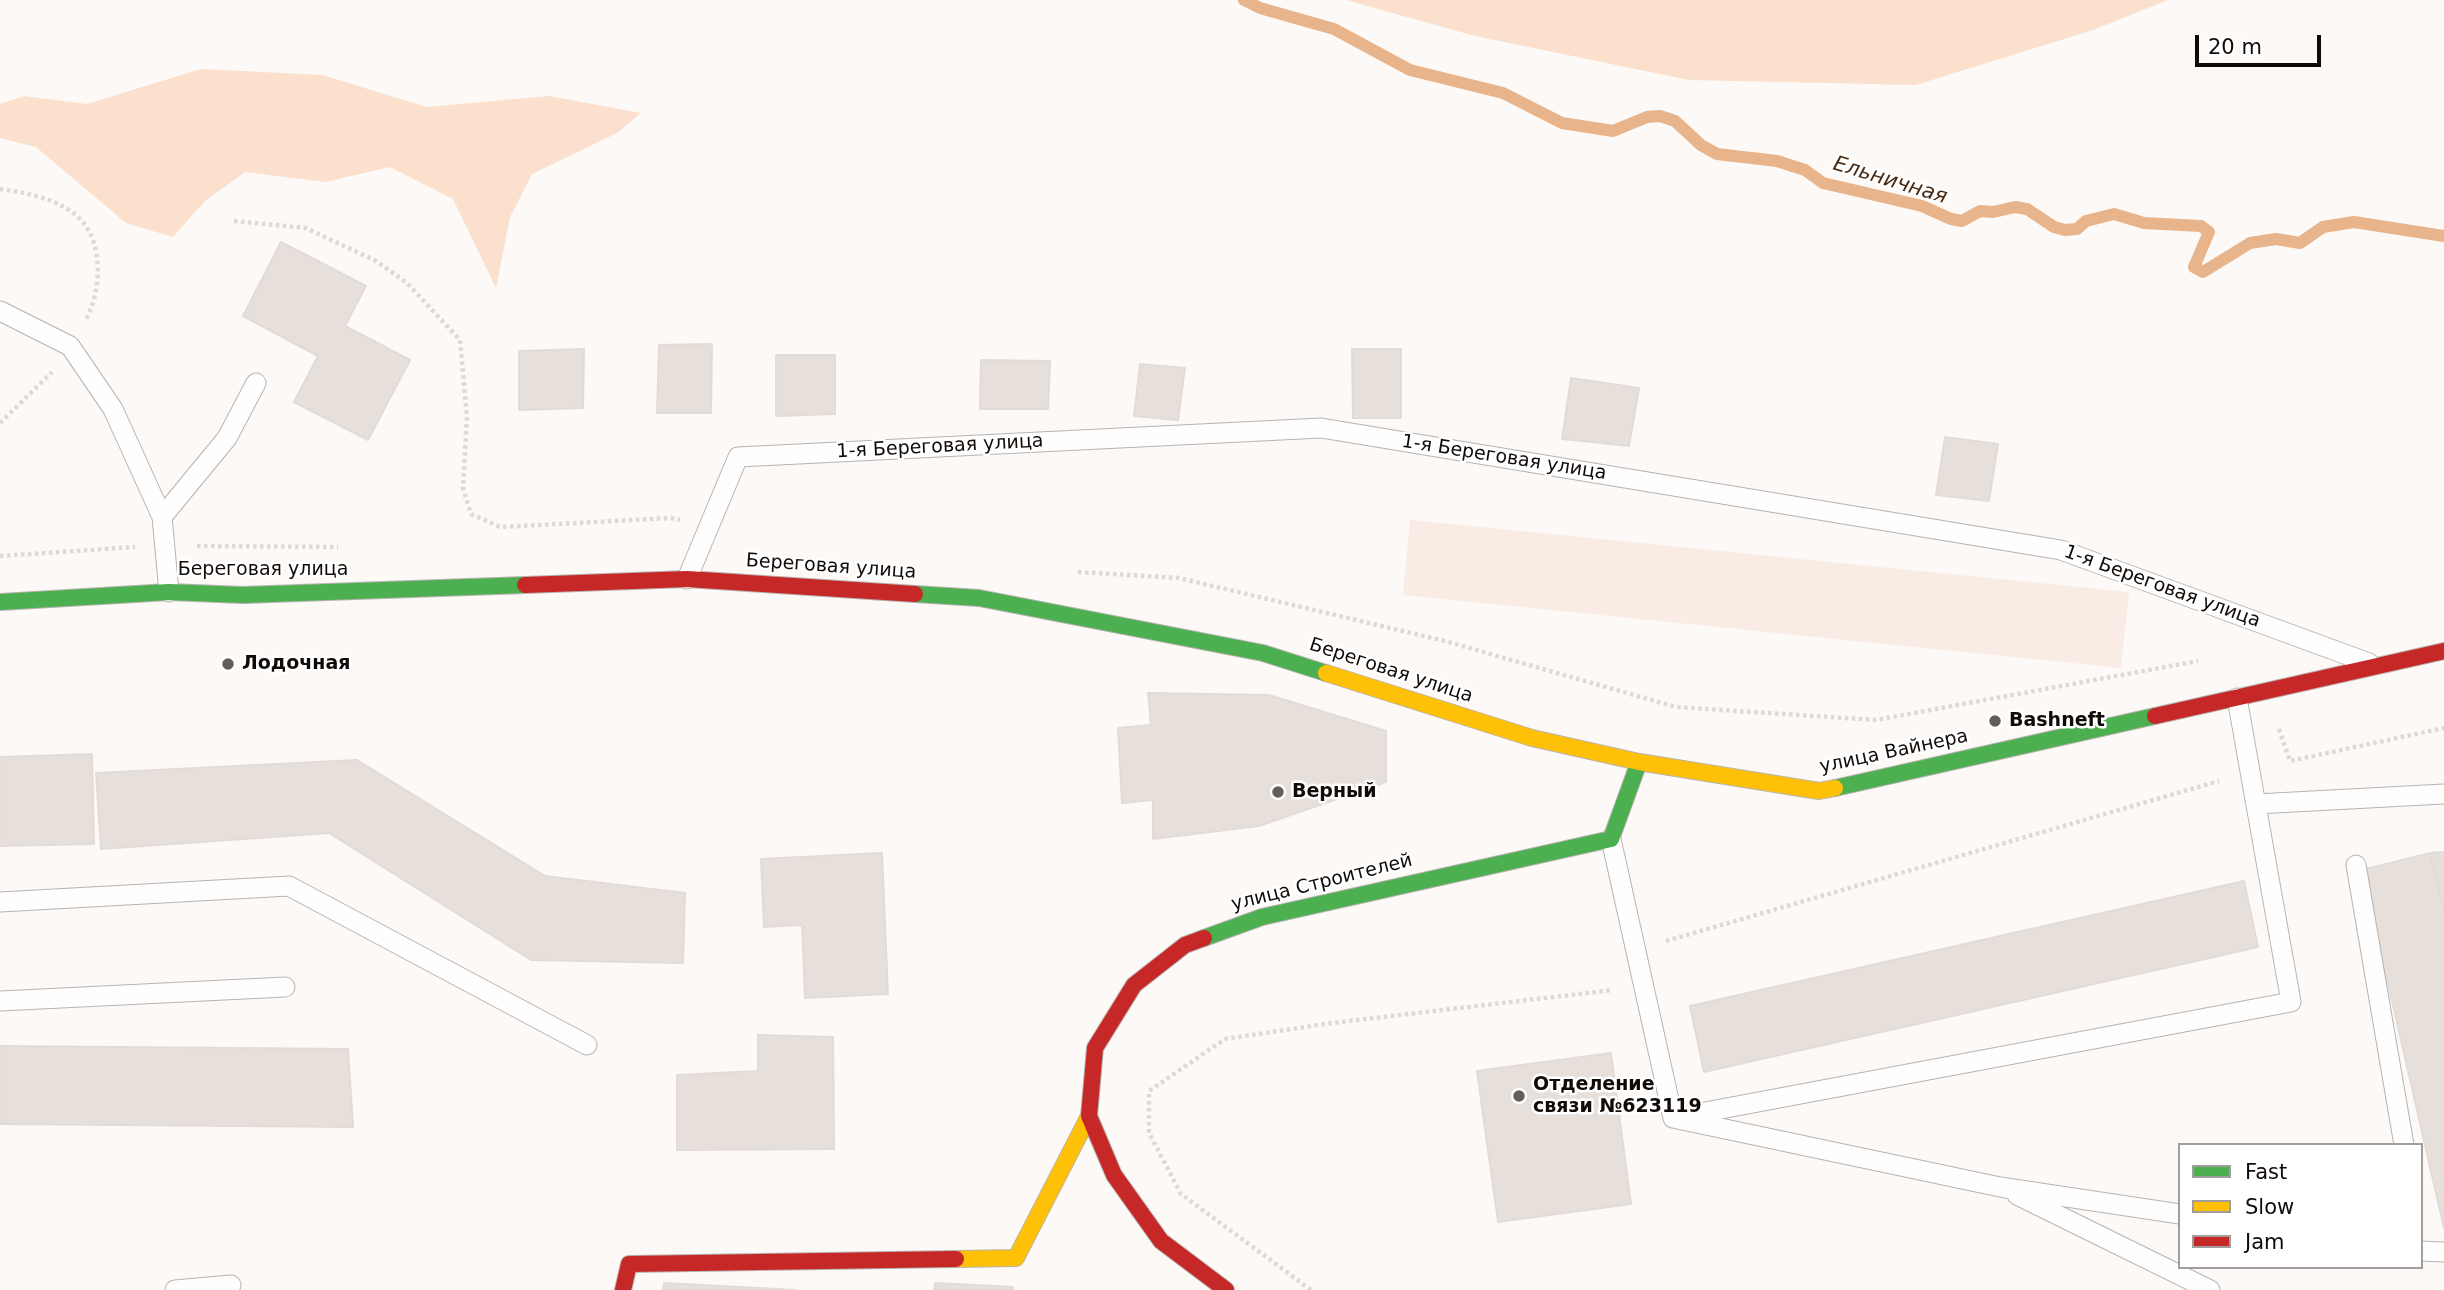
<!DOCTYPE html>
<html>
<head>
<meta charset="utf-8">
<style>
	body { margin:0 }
	#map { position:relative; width:2444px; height:1290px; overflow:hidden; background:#fcf9f6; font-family:"DejaVu Sans",sans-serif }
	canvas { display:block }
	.legend { position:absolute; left:2178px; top:1143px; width:245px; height:126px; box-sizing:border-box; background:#fff; border:2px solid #a09d9c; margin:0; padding:9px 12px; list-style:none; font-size:21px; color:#110b08 }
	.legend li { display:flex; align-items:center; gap:14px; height:35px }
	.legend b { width:35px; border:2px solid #a09d9c }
	.scale { position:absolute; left:2195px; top:35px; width:126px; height:32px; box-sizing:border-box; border:4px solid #110b08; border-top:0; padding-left:9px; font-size:21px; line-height:24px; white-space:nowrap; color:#110b08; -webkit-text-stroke:5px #fff; paint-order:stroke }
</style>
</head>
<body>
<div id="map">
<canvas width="2444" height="1290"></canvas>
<ul class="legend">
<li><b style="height:9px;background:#4caf50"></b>Fast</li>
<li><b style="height:9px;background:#ffc107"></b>Slow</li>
<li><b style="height:9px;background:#c62828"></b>Jam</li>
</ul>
<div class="scale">20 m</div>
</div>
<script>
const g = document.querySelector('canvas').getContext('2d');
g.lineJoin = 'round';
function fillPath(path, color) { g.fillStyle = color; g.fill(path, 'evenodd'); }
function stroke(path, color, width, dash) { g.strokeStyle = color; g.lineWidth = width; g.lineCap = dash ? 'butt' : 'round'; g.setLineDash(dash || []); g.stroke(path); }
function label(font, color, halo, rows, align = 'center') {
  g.font = font + ' "DejaVu Sans",sans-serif'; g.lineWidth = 5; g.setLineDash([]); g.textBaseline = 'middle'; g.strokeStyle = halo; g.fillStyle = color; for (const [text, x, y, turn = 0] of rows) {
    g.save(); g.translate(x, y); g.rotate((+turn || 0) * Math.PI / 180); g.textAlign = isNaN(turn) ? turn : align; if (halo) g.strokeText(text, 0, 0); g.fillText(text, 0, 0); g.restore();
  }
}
const built = new Path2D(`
	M1410,520L2129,592L2121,668L1403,595Z`);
const green = new Path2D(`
	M1346,0H2168L2093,30L1916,85L1689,80L1475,36Z
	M201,69L322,75L427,107L549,96L641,113L617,133L532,174L510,217L496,288L453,199L390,167L325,182L245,172L205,201L173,237L126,223L36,147L0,138V104L24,96L87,104Z`);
const stream = new Path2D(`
	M1244,0L1260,8L1334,29L1410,70L1503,93L1562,123L1613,131L1647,117L1660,116L1675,121L1701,145L1717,154L1777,161L1805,170L1823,183L1922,206L1951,219L1962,221L1980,211L1993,212L2015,207L2027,209L2054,227L2065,230L2077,229L2086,221L2114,214L2144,223L2201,226L2209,232L2194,267L2203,272L2250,243L2276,239L2300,243L2323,227L2354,222L2444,236`);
const building = new Path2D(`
	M281,242L366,286L345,326L410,360L368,440L294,402L318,356L243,316Z
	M712,344L711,413H657L659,345Z
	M584,349L583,408L519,410V351Z
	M1352,349H1401V418H1353Z
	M776,355H835V414L776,416Z
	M981,360L1050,361L1048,409H980Z
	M1140,364L1185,368L1178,420L1134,416Z
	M1571,378L1639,388L1629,446L1562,439Z
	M1945,437L1998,444L1989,501L1936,495Z
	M1148,693L1269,695L1386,731V782L1259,826L1153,839V800L1122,803L1118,728L1151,725Z
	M92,754L94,844L0,846V757Z
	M357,760L545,876L685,893L683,963L531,960L329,833L101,849L96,773Z
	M2444,852V911L2430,853Z
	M882,853L888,994L805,998L802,925L764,927L761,859Z
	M2430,853L2444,911V1228L2362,870Z
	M2244,881L2258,947L1704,1072L1690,1006Z
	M758,1035L833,1037L834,1149L677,1150V1075L758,1071Z
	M0,1046L348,1049L353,1127L0,1124Z
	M1611,1053L1631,1204L1498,1222L1477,1071Z
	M664,1283L796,1290H663Z
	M935,1283L1013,1287V1290H934Z`);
const path = new Path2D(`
	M0,189C23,192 53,198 72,212C105,235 103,289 85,321
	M234,221L306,228L376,261L407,283L460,340L467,417L463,488L471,514L500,527L671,518L680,520
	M0,423L52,372
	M197,546L338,547
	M0,556L135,547
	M1078,572L1179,578L1445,641L1676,707L1876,720L2198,661
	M2279,729L2290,761L2444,728
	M1666,941L2219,781
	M1311,1290L1181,1194L1149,1133V1091L1225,1039L1332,1023L1613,990`);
const lane = new Path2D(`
	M0,311L70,346L113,409L162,517
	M687,579L738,457L1321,428L2061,550L2369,663
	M169,592L162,517L227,438L256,383
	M2256,804L2444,794
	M1611,839L1673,1118L2000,1187L2180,1214
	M2356,865L2404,1145
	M0,902L289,886L587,1045
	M0,1001L285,987
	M1673,1118L2291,1002L2237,698
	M2017,1195L2210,1290
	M2421,1251L2444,1252
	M175,1290L231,1285`);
const fast = new Path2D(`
	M915,594L979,598L1263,653L1326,673
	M0,602L169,592L243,595L525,585
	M1835,788L2155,716
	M1204,938L1262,917L1611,839L1639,762`);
const slow = new Path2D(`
	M1326,673L1532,738L1639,762L1819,791L1835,788
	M956,1259L1016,1258L1089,1116`);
const jam = new Path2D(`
	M525,585L687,579L915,594
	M2155,716L2444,651
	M1204,938L1185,945L1134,985L1095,1048L1089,1116L1114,1175L1161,1241L1226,1290
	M623,1290L629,1264L956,1259`);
const markers = [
	[228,664,7,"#635e5b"],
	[1995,721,7,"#635e5b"],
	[1278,792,7,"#635e5b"],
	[1519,1096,7,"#635e5b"]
];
const streetNames = [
	["1-я Береговая улица",940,447,-3],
	["1-я Береговая улица",1504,458,9],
	["Береговая улица",831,567,4],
	["Береговая улица",263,570],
	["1-я Береговая улица",2162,587,20],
	["Береговая улица",1391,671,18],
	["улица Вайнера",1894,752,-12],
	["улица Строителей",1322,883,-14]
];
const poiNames = [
	["Лодочная",242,664],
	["Bashneft",2009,721],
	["Верный",1292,792],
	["Отделение",1533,1085],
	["связи №623119",1533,1107]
];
const waterNames = [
	["Ельничная",1890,181,17]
];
fillPath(built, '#f9ece4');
fillPath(green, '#fbe0cd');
stroke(stream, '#e8b48c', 12);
fillPath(building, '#e7dfda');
stroke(building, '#e1dcd9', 2);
stroke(lane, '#b8b3b0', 21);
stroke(fast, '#b8b3b0', 18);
stroke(slow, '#b8b3b0', 18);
stroke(jam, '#b8b3b0', 18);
stroke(path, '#dcdad9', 4.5, [3.5, 3.5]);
stroke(lane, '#fffefe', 19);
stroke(fast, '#4caf50', 16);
stroke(slow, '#ffc107', 16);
stroke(jam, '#c62828', 16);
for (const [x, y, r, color] of markers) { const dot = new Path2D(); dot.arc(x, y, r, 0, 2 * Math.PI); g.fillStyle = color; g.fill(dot); stroke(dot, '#fff', 2.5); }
label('19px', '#110b08', '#fff', streetNames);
label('bold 19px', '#110b08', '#fff', poiNames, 'left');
label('italic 21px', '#492b13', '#fff', waterNames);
</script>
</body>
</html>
